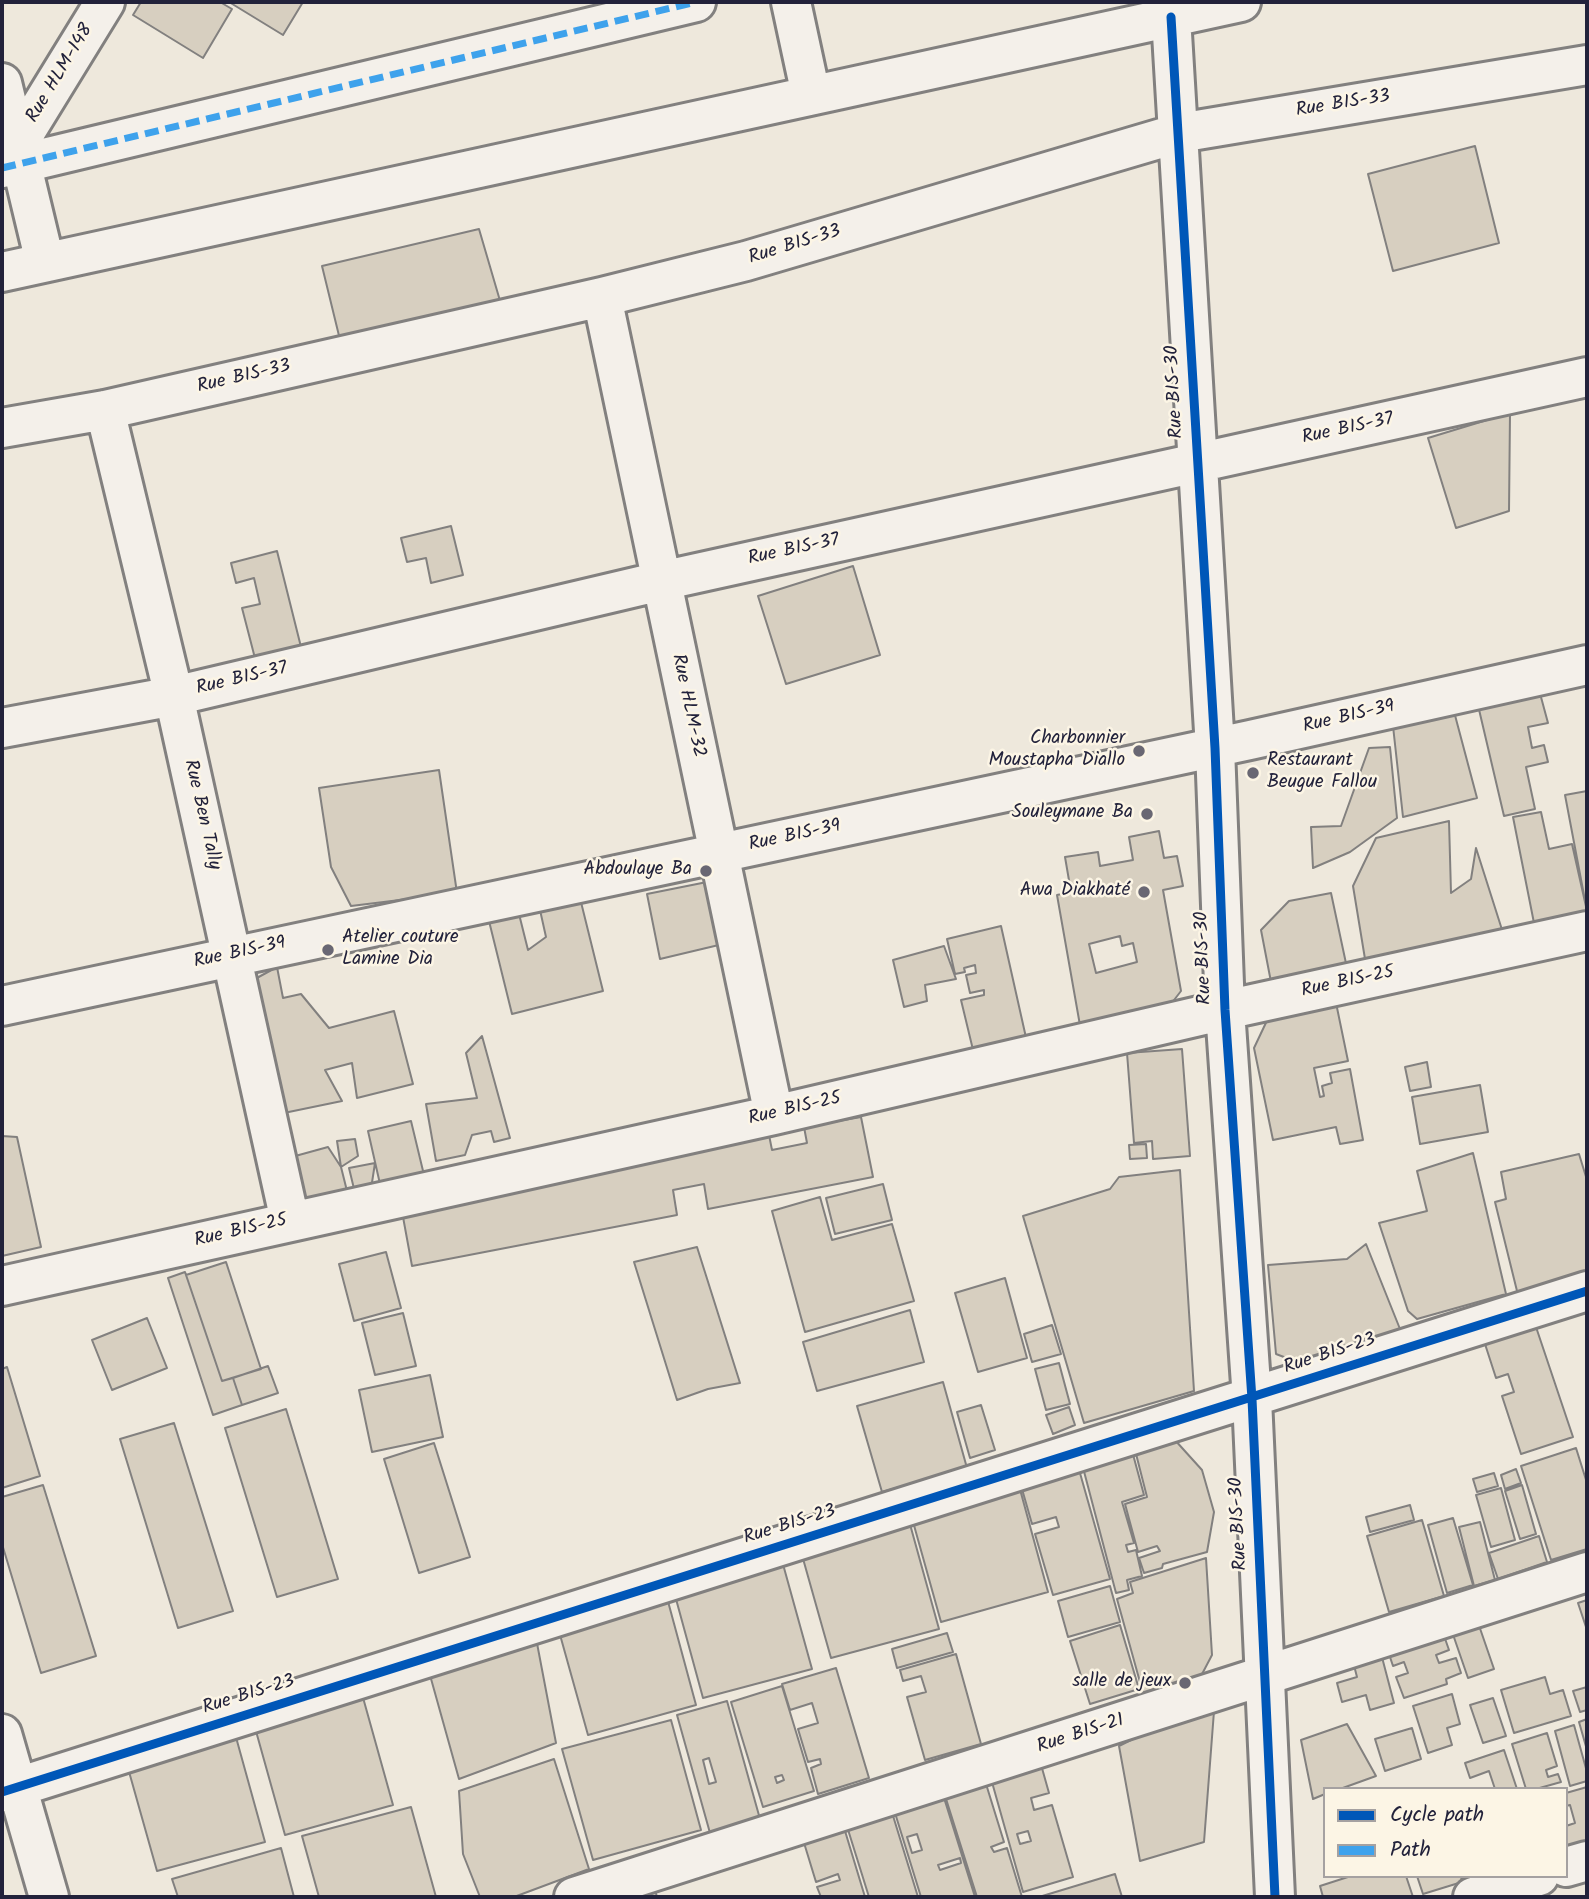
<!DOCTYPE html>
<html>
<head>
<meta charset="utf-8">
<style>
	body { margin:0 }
	#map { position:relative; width:1589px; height:1899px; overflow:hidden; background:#eee8dc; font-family:Kalam,sans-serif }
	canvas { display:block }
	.frame { position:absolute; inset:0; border:4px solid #22223b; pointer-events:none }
	.legend { position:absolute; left:1323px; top:1787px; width:245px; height:91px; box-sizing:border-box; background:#fcf5e5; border:2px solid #a5a1a1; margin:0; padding:9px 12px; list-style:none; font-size:21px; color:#22223b }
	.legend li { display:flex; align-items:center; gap:14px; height:35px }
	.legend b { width:35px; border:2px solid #a5a1a1 }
</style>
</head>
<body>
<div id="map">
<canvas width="1589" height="1899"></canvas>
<div class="frame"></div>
<ul class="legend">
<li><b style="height:9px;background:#0057b8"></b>Cycle path</li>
<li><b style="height:9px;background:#3ea2ec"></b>Path</li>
</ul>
</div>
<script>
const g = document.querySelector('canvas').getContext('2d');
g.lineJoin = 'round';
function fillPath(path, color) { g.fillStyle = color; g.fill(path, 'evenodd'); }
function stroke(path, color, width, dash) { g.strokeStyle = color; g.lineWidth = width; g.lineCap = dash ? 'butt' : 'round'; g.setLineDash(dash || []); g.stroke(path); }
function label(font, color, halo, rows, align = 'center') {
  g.font = font + ' Kalam,sans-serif'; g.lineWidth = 5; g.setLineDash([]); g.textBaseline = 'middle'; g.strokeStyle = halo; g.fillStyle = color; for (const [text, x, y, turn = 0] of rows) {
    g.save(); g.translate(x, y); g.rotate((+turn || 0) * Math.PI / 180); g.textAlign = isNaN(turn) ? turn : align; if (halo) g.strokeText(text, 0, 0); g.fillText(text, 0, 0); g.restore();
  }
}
const building = new Path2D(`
	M141,2H220L232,9L203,58L133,15Z
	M229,2H303L283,35Z
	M1475,146L1499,243L1393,271L1368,174Z
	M479,229L503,311L342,348L322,266Z
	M1510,413L1509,511L1456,528L1428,438Z
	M451,526L463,575L431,583L426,558L407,562L401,538Z
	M277,551L303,655L257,666L242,608L260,604L254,578L236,583L231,563Z
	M853,566L880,655L786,684L758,596Z
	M1538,686L1548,723L1528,727L1532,748L1544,745L1548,762L1526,767L1535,809L1504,816L1477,701Z
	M1452,704L1477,798L1403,817L1393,726Z
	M1390,747L1397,818L1350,852L1313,868L1311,827L1341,826L1369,748Z
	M439,770L457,893L351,906L331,867L319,788Z
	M1587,791V911L1565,795Z
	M1541,812L1549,849L1572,844L1587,911L1534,923L1513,817Z
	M1449,821L1451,893L1471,879L1476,848L1504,936L1366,965L1353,886L1376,838Z
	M1159,831L1164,858L1177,856L1183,886L1163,890L1181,991L1161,1017L1081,1031L1057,895L1071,892L1065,857L1098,852L1100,866L1133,860L1129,837ZM1120,936L1122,946L1133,943L1137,962L1096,973L1089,944Z
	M707,882L723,944L660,959L647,894Z
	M578,890L603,991L512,1014L489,921L519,914L528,950L546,937L538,901Z
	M1331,893L1347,968L1271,982L1261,930L1289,901Z
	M1001,926L1027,1042L974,1054L961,1000L984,995V990L970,993L966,975L976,973L975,965L964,968L965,972L955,974L947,939Z
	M944,946L956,979L925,985L927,1001L904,1007L893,960Z
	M277,967L283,998L301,994L329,1028L394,1011L413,1084L357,1098L352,1063L325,1070L342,1101L279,1114L255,979Z
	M1335,998L1348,1061L1314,1068L1320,1097L1324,1096L1322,1086L1332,1083L1330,1073L1350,1069L1363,1140L1340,1144L1336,1127L1273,1140L1254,1048L1272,1010Z
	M482,1036L510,1138L494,1142L491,1131L472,1135L465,1155L436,1161L426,1104L477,1098L466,1053Z
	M1182,1049L1190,1156L1153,1159L1152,1141L1134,1143L1127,1053Z
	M1427,1062L1431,1087L1410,1091L1405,1067Z
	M1480,1085L1488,1132L1420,1144L1412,1097Z
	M861,1117L873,1177L708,1209L704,1184L673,1190L677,1215L412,1266L401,1206L769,1135L772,1150L807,1143L804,1127Z
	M411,1121L424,1175L380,1184L368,1131Z
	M2,1136L17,1137L41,1247L2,1256Z
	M355,1139L358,1156L341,1167L337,1141Z
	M1146,1144L1147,1158L1130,1159L1129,1145Z
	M328,1147L341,1167L347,1191L300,1204L288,1158Z
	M1473,1153L1506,1294L1417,1319L1408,1311L1379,1223L1427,1211L1417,1171Z
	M1579,1154L1587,1180V1274L1518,1295L1495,1202L1506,1199L1501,1172Z
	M375,1163L371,1189L355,1193L349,1168Z
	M1180,1170L1194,1391L1084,1423L1023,1216L1110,1189L1119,1177Z
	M883,1184L892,1220L835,1234L826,1198Z
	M820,1197L832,1240L892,1224L914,1301L805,1332L772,1211Z
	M1366,1244L1402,1334L1305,1365L1276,1354L1268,1265L1347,1259Z
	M697,1247L740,1383L708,1389L677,1400L634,1262Z
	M386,1252L401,1308L354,1321L339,1264Z
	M226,1262L261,1369L222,1381L186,1275Z
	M185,1272L222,1381L233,1378L242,1405L213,1415L168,1278Z
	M1005,1278L1027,1358L978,1372L955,1293Z
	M910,1310L924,1362L817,1391L803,1342Z
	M403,1313L416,1366L375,1375L362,1323Z
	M147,1318L167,1368L112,1390L92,1340Z
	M1052,1325L1061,1354L1032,1362L1024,1334Z
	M1536,1327L1573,1437L1521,1454L1502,1396L1514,1392L1508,1374L1496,1378L1485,1344Z
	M1059,1363L1070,1404L1046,1410L1035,1369Z
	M268,1366L278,1393L242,1405L233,1378Z
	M7,1367L40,1476L2,1488V1369Z
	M430,1375L443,1437L372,1452L359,1390Z
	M943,1382L967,1468L882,1492L857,1406Z
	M981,1405L995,1450L970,1458L957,1412Z
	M1069,1407L1075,1425L1053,1434L1046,1415Z
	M286,1409L338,1579L277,1597L225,1428Z
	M174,1423L233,1611L178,1628L120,1439Z
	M1174,1439L1202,1470L1214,1512L1207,1552L1163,1564L1162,1568L1144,1573L1139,1558L1160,1551L1157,1546L1138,1552L1125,1504L1147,1497L1134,1446Z
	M434,1443L470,1557L419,1573L384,1459Z
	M1131,1447L1144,1495L1122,1502L1134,1543L1126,1545L1128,1552L1136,1550L1142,1576L1127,1580L1129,1590L1116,1593L1081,1460Z
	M1576,1448L1587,1483V1549L1551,1560L1521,1466Z
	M1078,1466L1110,1579L1053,1595L1035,1534L1059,1527L1056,1517L1032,1524L1020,1482Z
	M1516,1469L1521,1483L1505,1489L1501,1475Z
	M1494,1473L1498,1486L1477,1492L1473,1479Z
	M1018,1482L1048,1592L941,1622L910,1511Z
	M43,1485L96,1656L41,1673L2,1544V1497Z
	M1522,1485L1536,1534L1520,1539L1505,1491Z
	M1501,1488L1515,1540L1491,1547L1476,1495Z
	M1410,1505L1414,1520L1370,1532L1366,1517Z
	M908,1517L939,1629L831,1658L800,1548Z
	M1453,1518L1473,1585L1447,1593L1428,1525Z
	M1422,1520L1444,1596L1389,1612L1367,1536Z
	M1480,1522L1495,1580L1474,1586L1459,1527Z
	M1539,1536L1547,1562L1498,1579L1489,1553Z
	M781,1557L812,1669L703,1698L673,1588Z
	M1206,1558L1212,1655L1201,1676L1143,1693L1117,1599L1133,1593L1130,1582Z
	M1110,1586L1120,1622L1068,1637L1058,1601Z
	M666,1594L696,1705L588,1735L557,1624Z
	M1587,1600V1630L1578,1603Z
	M1474,1611L1494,1669L1468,1678L1448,1620Z
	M1120,1625L1139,1689L1090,1704L1070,1641Z
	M1442,1630L1449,1650L1436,1655L1439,1663L1456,1658L1461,1673L1446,1679L1447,1684L1404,1698L1396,1677L1408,1673L1404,1662L1393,1666L1387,1648Z
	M947,1633L953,1652L897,1668L892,1649Z
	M536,1638L556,1743L459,1779L428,1668Z
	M1378,1642L1394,1703L1370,1710L1366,1695L1342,1702L1337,1683L1357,1677L1350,1650Z
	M956,1654L981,1744L925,1760L907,1697L926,1692L921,1676L903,1681L900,1670Z
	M836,1668L869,1778L818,1794L811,1768L821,1764L820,1759L808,1762L798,1729L818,1723L812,1703L790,1710L782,1684Z
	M1545,1677L1550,1694L1563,1690L1571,1716L1514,1733L1501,1690Z
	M782,1686L814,1791L763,1807L731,1702ZM782,1775L784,1780L777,1783L775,1777Z
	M1587,1687V1710L1580,1712L1573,1691Z
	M362,1694L393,1805L285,1835L254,1724Z
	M1452,1694L1460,1724L1447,1728L1452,1745L1428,1753L1413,1706Z
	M1215,1698L1204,1842L1140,1861L1119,1746Z
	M1493,1698L1506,1736L1483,1743L1470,1705Z
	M727,1701L760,1819L710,1833L677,1715ZM709,1758L716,1782L709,1784L703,1760Z
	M1587,1719V1750L1579,1722Z
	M671,1720L701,1830L593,1860L562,1749Z
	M1347,1724L1376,1776L1340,1789H1325V1794L1313,1799L1301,1740Z
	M1574,1725L1587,1772V1781L1570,1786L1555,1731Z
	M1412,1728L1421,1759L1385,1771L1375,1739Z
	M234,1730L265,1842L157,1871L126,1761Z
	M1547,1733L1557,1766L1546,1770L1548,1777L1558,1774L1561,1782L1536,1789H1526L1512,1744Z
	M1504,1750L1517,1789H1495L1489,1771L1470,1778L1465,1763Z
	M1038,1754L1049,1793L1031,1798L1034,1810L1052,1805L1073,1877L1023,1892L988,1768ZM1028,1831L1031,1841L1020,1844L1017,1834Z
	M554,1759L589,1869L514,1897H480L463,1854L459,1791Z
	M982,1771L1004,1842L991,1847L994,1852L1007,1848L1022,1897H977L941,1783Z
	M940,1785L975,1897H921L891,1800ZM917,1834L922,1850L912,1853L907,1837ZM960,1858L961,1863L940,1870L938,1865Z
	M1587,1787V1841L1566,1847V1826L1575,1823L1570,1805L1566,1806V1793Z
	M890,1806L918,1897H869L845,1820Z
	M411,1807L436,1897H319L302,1836Z
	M842,1821L865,1897H821L817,1887L840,1880L838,1874L816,1882L801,1833Z
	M281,1848L294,1897H178L172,1879Z
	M1115,1874L1122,1897H1039Z
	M1351,1876H1406L1413,1897H1323L1320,1886Z
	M1417,1876H1461L1462,1882L1423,1894Z
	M653,1883L657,1897H603Z`);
const minor = new Path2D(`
	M791,2L811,95
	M1171,17L1215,748L1225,1010L1252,1399L1275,1897
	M2,83L45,262
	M2,150L16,147L105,2
	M2,168L696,2
	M2,272L1241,2
	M602,297L774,1115
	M105,410L174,696L290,1221
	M2,428L105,410L602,297L746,261L1179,133L1587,65
	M2,728L174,696L661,581L1587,377
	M2,1006L1250,740L1587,665
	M2,1286L774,1115L1225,1010L1587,931
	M2,1734L49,1897
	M2,1792L1587,1291
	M1566,1867L1587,1861
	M574,1897L1587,1572
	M1473,1897L1539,1876`);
const quiet = new Path2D(`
	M2,168L696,2`);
const cycleway = new Path2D(`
	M1171,17L1215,748L1225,1010L1252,1399L1275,1897
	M2,1792L1587,1291`);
const markers = [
	[1139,751,7,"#696773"],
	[1253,773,7,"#696773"],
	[1147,814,7,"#696773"],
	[706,871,7,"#696773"],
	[1144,892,7,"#696773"],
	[328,950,7,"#696773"],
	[1185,1683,7,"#696773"]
];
const streetNames = [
	["Rue HLM-148",61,74,-59],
	["Rue BIS-33",1343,105,-9],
	["Rue BIS-33",795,246,-17],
	["Rue BIS-33",244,378,-13],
	["Rue BIS-30",1176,392,-93],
	["Rue BIS-37",1348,430,-12],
	["Rue BIS-37",794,551,-12],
	["Rue BIS-37",242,680,-13],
	["Rue HLM-32",687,706,78],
	["Rue BIS-39",1349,718,-13],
	["Rue Ben Tally",201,815,77],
	["Rue BIS-39",795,837,-12],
	["Rue BIS-39",240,954,-12],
	["Rue BIS-30",1205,958,-92],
	["Rue BIS-25",1348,983,-12],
	["Rue BIS-25",795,1110,-13],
	["Rue BIS-25",241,1232,-13],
	["Rue BIS-23",1330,1355,-18],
	["Rue BIS-30",1240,1524,-93],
	["Rue BIS-23",790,1526,-17],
	["Rue BIS-23",249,1696,-17],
	["Rue BIS-21",1081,1735,-18]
];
const poiNames = [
	["Charbonnier",1125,740],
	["Moustapha Diallo",1125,762],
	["Restaurant",1267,762,"left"],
	["Beugue Fallou",1267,784,"left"],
	["Souleymane Ba",1133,814],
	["Abdoulaye Ba",692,871],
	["Awa Diakhaté",1130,892],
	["Atelier couture",342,939,"left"],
	["Lamine Dia",342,961,"left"],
	["salle de jeux",1171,1683]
];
fillPath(building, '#d7cfc0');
stroke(building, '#82807f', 2);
stroke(minor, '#82807f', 44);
stroke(minor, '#f4f0ea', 38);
stroke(quiet, '#3ea2ec', 7, [14, 7]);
stroke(cycleway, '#0057b8', 9);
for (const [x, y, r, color] of markers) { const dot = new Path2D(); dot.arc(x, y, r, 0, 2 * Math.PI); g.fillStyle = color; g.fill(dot); stroke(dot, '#fcf5e5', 2.5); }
label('19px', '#22223b', '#fcf5e5', streetNames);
label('19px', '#22223b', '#fcf5e5', poiNames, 'right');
</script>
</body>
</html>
